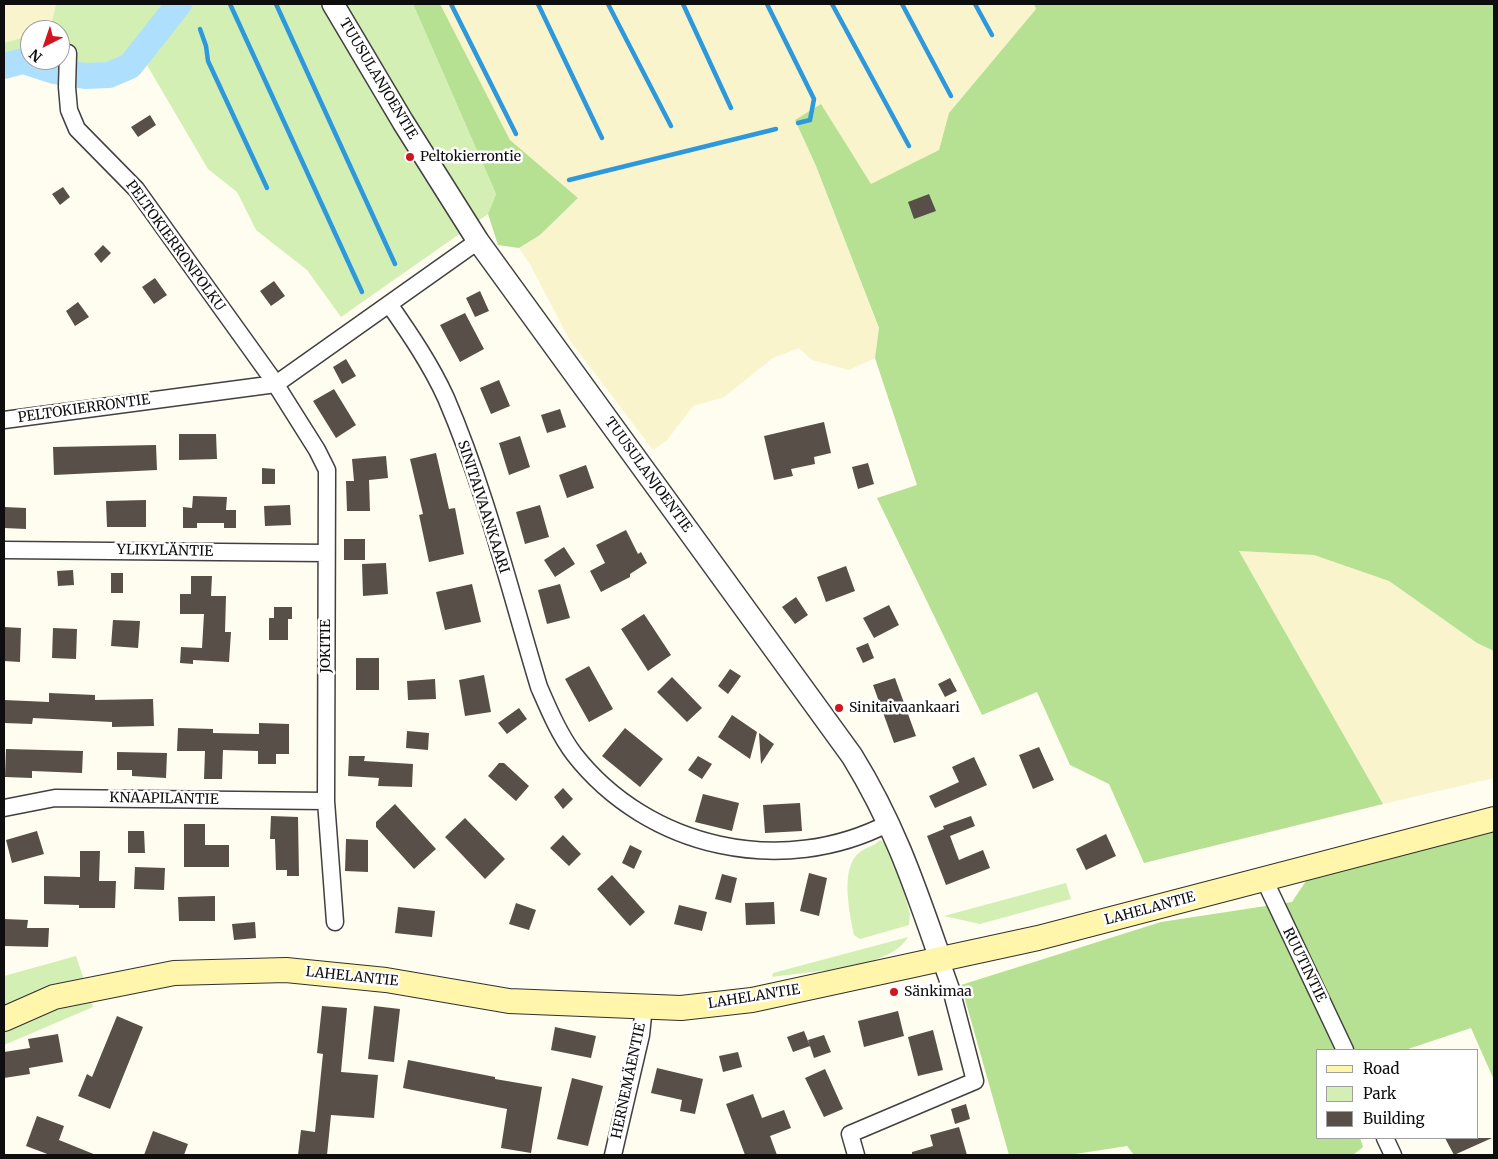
<!DOCTYPE html>
<html>
<head>
<meta charset="utf-8">
<style>
	body { margin:0 }
	#map { position:relative; width:1498px; height:1159px; overflow:hidden; background:#fffcf0; font-family:Merriweather,serif }
	canvas { display:block }
	.frame { position:absolute; inset:0; border:5px solid #0e0e0e; pointer-events:none }
	.legend { position:absolute; left:1316px; top:1049px; width:162px; height:90px; box-sizing:border-box; background:#fff; border:1px solid #9f9f9f; margin:0; padding:6px 9px; list-style:none; font-size:15px; color:#0e0e0e }
	.legend li { display:flex; align-items:center; gap:10px; height:25px }
	.legend b { width:25px; border:1px solid #9f9f9f }
	.north { position:absolute; left:20px; top:20px; width:50px; height:50px; box-sizing:border-box; background:#fff; border:1px solid #9f9f9f; border-radius:50%; rotate:221deg; font-size:14px; font-weight:700; line-height:20px; text-align:center; color:#0e0e0e }
	.north::after { content:''; display:block; margin:auto; width:18px; height:22px; background:#cf1621; clip-path:polygon(50% 0,100% 100%,50% 72%,0 100%) }
</style>
</head>
<body>
<div id="map">
<canvas width="1498" height="1159"></canvas>
<div class="frame"></div>
<ul class="legend">
<li><b style="height:6px;background:#fff5ab"></b>Road</li>
<li><b style="height:14px;background:#d3efb4"></b>Park</li>
<li><b style="height:14px;background:#584f49"></b>Building</li>
</ul>
<div class="north">N</div>
</div>
<script>
const g = document.querySelector('canvas').getContext('2d');
g.lineJoin = 'round';
function fillPath(path, color) { g.fillStyle = color; g.fill(path, 'evenodd'); }
function stroke(path, color, width, dash) { g.strokeStyle = color; g.lineWidth = width; g.lineCap = dash ? 'butt' : 'round'; g.setLineDash(dash || []); g.stroke(path); }
function label(font, color, halo, rows, align = 'center') {
  g.font = font + ' Merriweather,serif'; g.lineWidth = 5; g.setLineDash([]); g.textBaseline = 'middle'; g.strokeStyle = halo; g.fillStyle = color; for (const [text, x, y, turn = 0] of rows) {
    g.save(); g.translate(x, y); g.rotate((+turn || 0) * Math.PI / 180); g.textAlign = isNaN(turn) ? turn : align; if (halo) g.strokeText(text, 0, 0); g.fillText(text, 0, 0); g.restore();
  }
}
const farmland = new Path2D(`
	M4,4H56L50,30H30V38H21L4,43Z
	M440,4H1034L1036,9L949,113L939,150L871,185L821,105L795,120L816,166L879,329L875,358L849,370L812,360L799,348L773,358L724,397L693,406L667,440L653,450L569,339L531,266L519,248L540,235L578,198L510,140Z
	M1239,551L1314,555L1389,581L1477,643L1494,651V778L1383,804Z`);
const green = new Path2D(`
	M56,4H413L496,194L488,214L341,317L307,270L256,230L237,192L208,169L144,60L107,74L11,66L4,73V43L21,38H30V60H60V30H50Z
	M880,840L891,846L910,914L909,925L860,939L854,935C850,915 839,867 860,852C867,847 873,847 880,840Z
	M1066,883L1071,899L980,924L944,916Z
	M908,937C889,970 807,971 772,977L773,973Z
	M76,956L93,1007L4,1045V976Z`);
const forest = new Path2D(`
	M413,4H440L510,140L578,198L540,235L519,248L498,245L488,214L496,194Z
	M1034,4H1494V651L1477,643L1389,581L1314,555L1239,551L1383,804L1144,863L1109,784L1070,765L1037,692L982,715L877,498L917,485L875,358L879,328L816,166L795,120L821,104L871,184L939,150L949,113L1036,9Z
	M1494,832V1080L1471,1028L1405,1050H1317V1138H1360L1363,1147L1353,1155H1134L1127,1146L1069,1155H1009L961,985L1161,922L1292,902L1308,878Z`);
const stream = new Path2D(`
	M230,4L362,292
	M276,4L395,264
	M451,4L516,134
	M538,4L602,138
	M608,4L671,126
	M683,4L731,108
	M767,4L814,99L810,120L798,123
	M832,4L909,146
	M902,4L951,96
	M975,4L992,35
	M200,29L206,46L208,61L267,188
	M569,180L776,129`);
const river = new Path2D(`
	M4,66L23,61L54,71L85,76L109,75L130,66L179,4`);
const building = new Path2D(`
	M150,115L156,125L138,137L131,127Z
	M63,187L70,197L60,205L52,194Z
	M929,194L936,211L914,219L908,202Z
	M103,245L111,253L101,263L94,254Z
	M155,278L167,295L154,304L142,287Z
	M274,281L285,296L271,306L260,291Z
	M480,291L489,311L475,317L466,298Z
	M78,302L89,317L75,326L66,311Z
	M465,313L484,349L460,362L440,325Z
	M346,359L356,376L342,384L333,367Z
	M499,380L510,406L491,414L480,388Z
	M334,389L356,425L336,438L313,401Z
	M560,409L566,427L547,433L541,415Z
	M824,422L831,453L814,457L815,464L791,469L793,476L774,480L764,436Z
	M179,434H216L217,459L179,460Z
	M520,436L530,467L509,475L499,443Z
	M156,445L157,470L54,475L53,447Z
	M436,453L449,509L455,508L464,554L429,562L419,515L423,514L410,459Z
	M386,456L388,478L369,480L370,511H347L346,481H354L352,459Z
	M868,463L874,484L858,489L852,467Z
	M586,465L594,488L567,498L559,475Z
	M262,468L275,469V484H262Z
	M193,496L227,497L226,510H236V528H224V523H197V528H183V507L192,508Z
	M146,500V527H107L106,501Z
	M290,505L291,525L265,526L264,506Z
	M540,505L549,537L525,544L516,512Z
	M4,507L26,508V529L4,528Z
	M626,530L638,554L641,552L647,563L630,574V577L601,592L590,571L605,563L596,545Z
	M344,539H365V560H344Z
	M564,547L575,564L555,577L544,560Z
	M386,563L388,594L363,596L362,564Z
	M846,566L855,591L826,602L817,577Z
	M73,570L74,585L58,586L57,571Z
	M111,573H123V593H111Z
	M191,576H212L211,596H226L225,632H231L229,662L193,660V664L180,663L181,647L202,648L204,614H180V594H191Z
	M472,584L481,622L445,630L436,592Z
	M560,584L570,618L547,624L538,590Z
	M796,597L808,615L795,624L782,607Z
	M889,605L899,625L874,638L863,618Z
	M274,607H292V619H288V640H269V618H274Z
	M644,614L671,655L648,671L621,629Z
	M113,620L140,621L138,648L111,646Z
	M4,627L21,628L20,662L4,661Z
	M53,628L77,629L76,659L52,658Z
	M868,643L874,658L863,663L856,648Z
	M356,658H379V690H356Z
	M589,666L613,709L589,722L565,679Z
	M730,669L741,676L728,694L718,686Z
	M484,675L491,712L465,716L459,680Z
	M672,677L702,708L687,722L657,692Z
	M895,678L916,736L894,743L873,685Z
	M950,678L957,691L945,697L938,684Z
	M435,679L436,699L408,700L407,681Z
	M49,693L95,695V700L153,699L154,726L112,727V722L33,718L32,724L4,723V700L49,702Z
	M519,708L527,719L507,734L498,723Z
	M732,715L757,732L750,759L718,737Z
	M259,723L289,724V754H276V764H258V751L223,750L222,779H204L205,751H177L178,728L213,729V733L259,734Z
	M625,728L663,759L640,787L602,756Z
	M407,731L429,733L428,750L406,748Z
	M759,733L774,744L761,764Z
	M1039,747L1054,780L1033,789L1019,755Z
	M6,749L83,751L82,773L32,771V778L5,777Z
	M117,752L167,753L166,778L132,776V770H117Z
	M349,756H365L364,761L413,764L412,787L378,786L379,778L348,776Z
	M698,756L712,764L702,779L688,770Z
	M974,757L987,785L935,808L929,796L959,782L952,767Z
	M499,763H504L529,786L516,801L488,776Z
	M563,788L573,799L563,809L554,797Z
	M703,794L739,803L732,831L695,822Z
	M800,803L802,831L765,833L763,805Z
	M395,804L436,849L414,869L376,827V822Z
	M271,816L298,817L299,876H287V870H276L275,839H270Z
	M971,816L975,826L950,836L959,860L983,850L990,868L946,885L927,836L944,829L943,826Z
	M465,818L505,859L485,879L445,837Z
	M184,824H205V845H229V867H184Z
	M37,831L44,854L12,863L6,840Z
	M128,831H144L145,853H128Z
	M1106,834L1116,856L1086,870L1076,849Z
	M563,835L581,854L569,866L550,848Z
	M346,839L368,840V872L345,871Z
	M630,845L642,851L634,869L622,863Z
	M80,851H100L99,881H116L115,908H79V905L44,904V876L80,877Z
	M135,867L165,868L164,890L134,889Z
	M809,873L827,878L819,916L800,911Z
	M722,874L737,878L731,903L715,899Z
	M612,875L645,912L630,926L597,889Z
	M215,896V921H179L178,897Z
	M774,902L775,924L746,925L745,903Z
	M516,903L536,910L529,930L509,924Z
	M679,905L707,912L702,931L674,924Z
	M398,907L435,911L432,937L395,933Z
	M4,919L28,920L27,928H49L48,947L4,946Z
	M255,922L256,938L234,940L232,924Z
	M322,1006L347,1008L341,1072L378,1075L374,1118L331,1115L327,1155H298L301,1130L315,1132L323,1054L317,1053Z
	M374,1006L400,1009L394,1062L368,1059Z
	M898,1011L904,1036L864,1047L858,1021Z
	M117,1016L143,1027L110,1109L78,1096L87,1074L92,1077Z
	M555,1027L596,1036L591,1058L551,1050Z
	M933,1030L943,1070L918,1076L908,1037Z
	M804,1031L810,1046L793,1052L787,1037Z
	M58,1034L63,1062L29,1068L30,1074L4,1078V1052L30,1048L28,1039Z
	M824,1035L831,1052L814,1058L808,1040Z
	M738,1052L742,1067L723,1072L719,1056Z
	M408,1060L495,1077V1079L542,1087L531,1153L501,1148L507,1109L403,1088Z
	M657,1068L703,1079L695,1114L680,1111L682,1100L651,1093Z
	M825,1069L843,1109L824,1117L805,1078Z
	M572,1078L603,1086L588,1146L557,1139Z
	M753,1094L762,1118L784,1110L791,1128L770,1136L777,1155H745L726,1104Z
	M966,1104L970,1119L955,1124L951,1109Z
	M37,1116L64,1126L59,1140L96,1155H50L26,1146Z
	M959,1127L967,1155H912V1152L933,1146L930,1135Z
	M153,1131L188,1144L184,1155H144Z
	M1445,1138H1492L1454,1155Z`);
const minor = new Path2D(`
	M68,53L67,87L69,110L77,129L136,189L271,377L317,450L327,470L326,801L335,922
	M389,304C410,334 431,365 446,398C486,491 510,591 539,687C549,710 559,734 574,754C648,849 783,878 889,823
	M4,420L276,384L478,241
	M4,550L326,553
	M4,808L55,798L326,801
	M1264,879L1345,1050
	M1385,1138L1393,1155
	M613,1155L641,1035L644,1006
	M856,1155L850,1134L975,1081L951,989L940,958`);
const tertiary = new Path2D(`
	M333,4L403,122L478,241L852,756C894,824 914,884 940,958`);
const secondary = new Path2D(`
	M4,1019L54,997L174,973L286,970L386,980L509,1001L681,1008L752,1000L1038,938L1494,819`);
const markers = [
	[410,157,5,"#cf1621"],
	[839,708,5,"#cf1621"],
	[894,992,5,"#cf1621"]
];
const streetNames = [
	["TUUSULANJOENTIE",378,79,59],
	["PELTOKIERRONPOLKU",175,246,54],
	["PELTOKIERRONTIE",84,409,-8],
	["TUUSULANJOENTIE",648,475,54],
	["SINITAIVAANKAARI",483,507,72],
	["YLIKYLÄNTIE",165,551,1],
	["JOKITIE",326,646,-90],
	["KNAAPILANTIE",164,799,1],
	["LAHELANTIE",1150,909,-15],
	["RUUTINTIE",1304,965,64],
	["LAHELANTIE",352,977,6],
	["LAHELANTIE",754,997,-9],
	["HERNEMÄENTIE",629,1081,-78]
];
const poiNames = [
	["Peltokierrontie",420,157],
	["Sinitaivaankaari",849,708],
	["Sänkimaa",904,992]
];
fillPath(farmland, '#f9f4cc');
fillPath(green, '#d3efb4');
fillPath(forest, '#b6e192');
stroke(stream, '#2d98dc', 4.5);
stroke(river, '#aee0fd', 26);
fillPath(building, '#584f49');
stroke(minor, '#414141', 19);
stroke(tertiary, '#414141', 24);
stroke(secondary, '#303030', 26);
stroke(minor, '#fff', 16);
stroke(tertiary, '#fff', 21);
stroke(secondary, '#fff5ab', 24);
for (const [x, y, r, color] of markers) { const dot = new Path2D(); dot.arc(x, y, r, 0, 2 * Math.PI); g.fillStyle = color; g.fill(dot); stroke(dot, '#fff', 2); }
label('14px', '#0e0e0e', '#fff', streetNames);
label('14px', '#0e0e0e', '#fff', poiNames, 'left');
</script>
</body>
</html>
